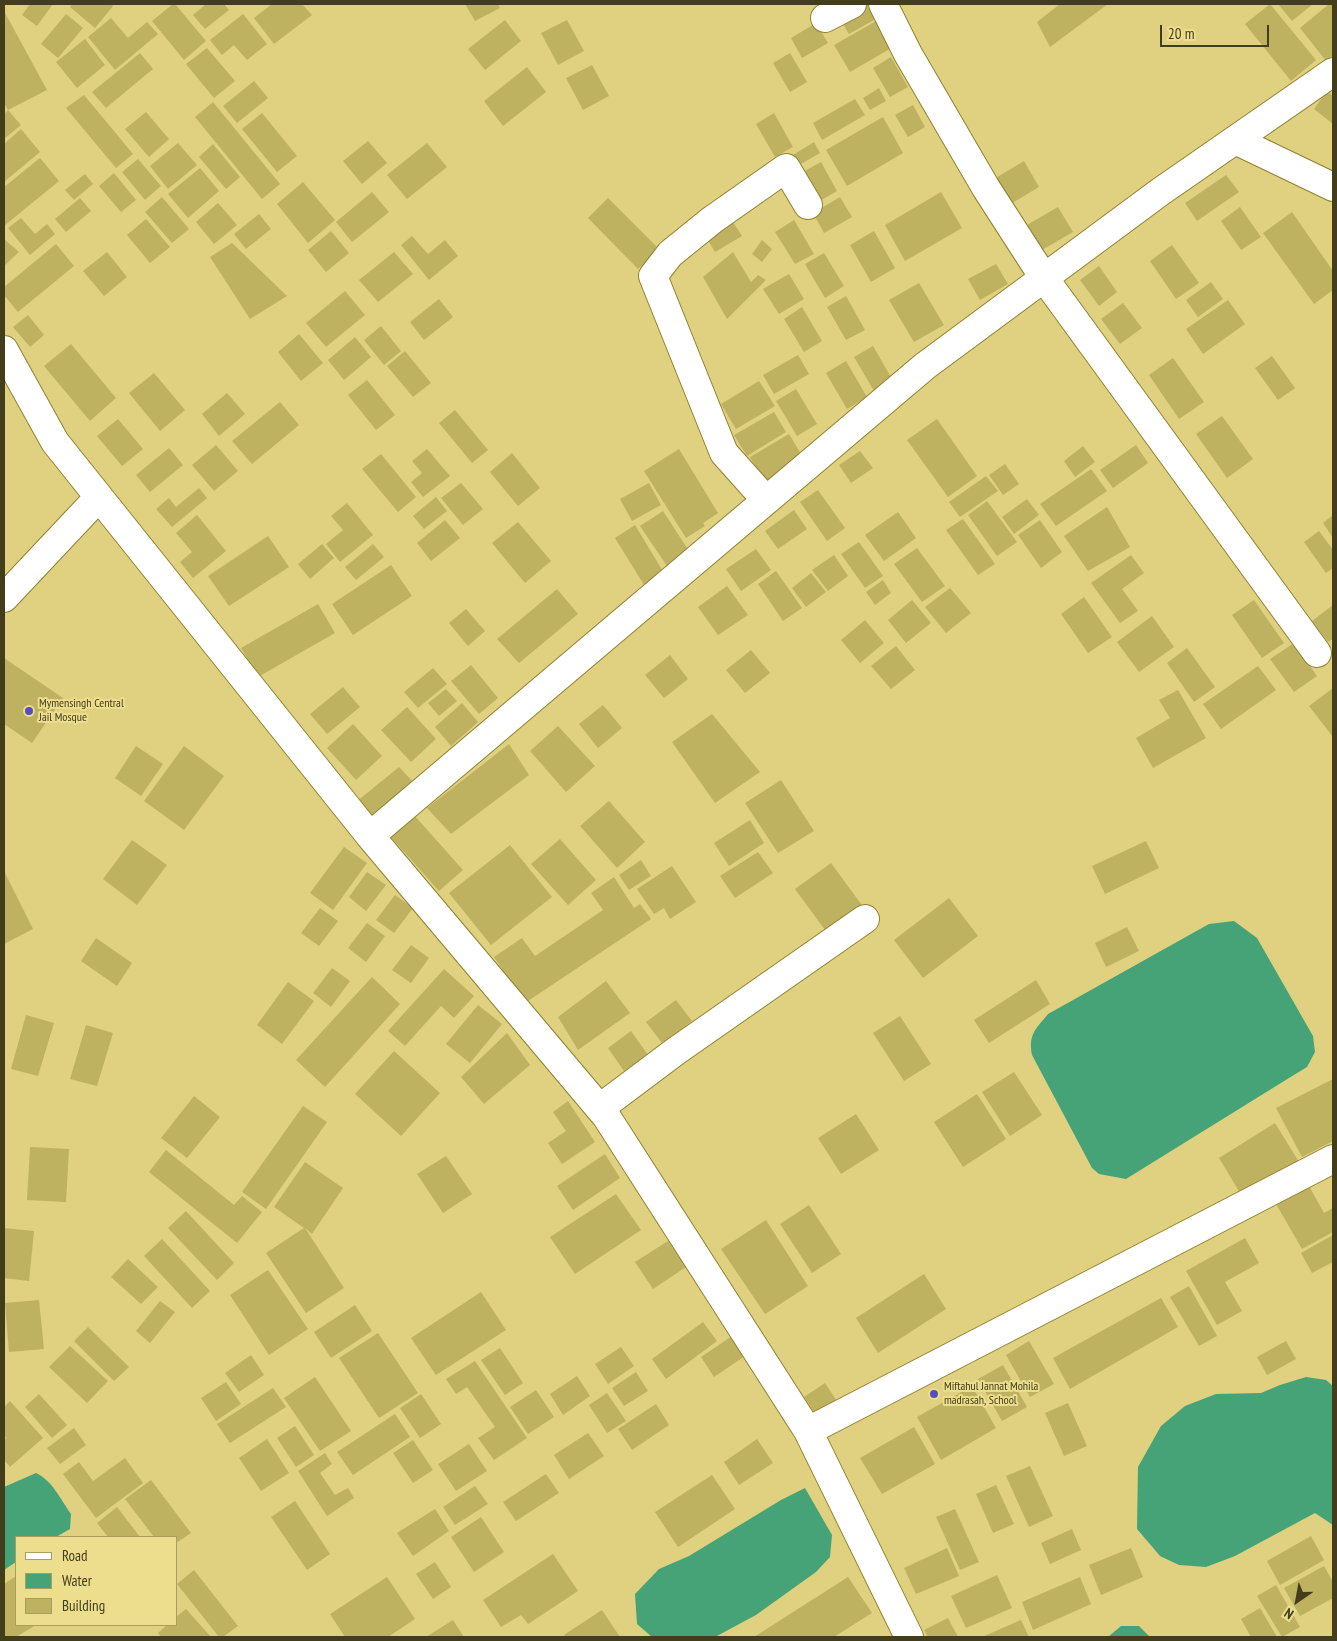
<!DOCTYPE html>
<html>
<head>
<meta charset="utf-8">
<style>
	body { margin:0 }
	#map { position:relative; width:1337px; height:1641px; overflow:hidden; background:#dfd180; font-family:"PT Sans Narrow",sans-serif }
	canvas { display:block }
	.frame { position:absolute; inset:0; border:5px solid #423d1b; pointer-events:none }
	.legend { position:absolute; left:15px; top:1536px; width:162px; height:90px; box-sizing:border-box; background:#ecde8d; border:1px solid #a89e5f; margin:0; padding:6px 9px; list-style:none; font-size:15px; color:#423d1b }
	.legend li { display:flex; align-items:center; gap:10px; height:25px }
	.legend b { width:25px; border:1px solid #a89e5f }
	.north { position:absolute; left:1272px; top:1576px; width:50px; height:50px; -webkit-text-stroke:4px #ecde8d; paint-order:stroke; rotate:213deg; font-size:14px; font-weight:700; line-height:20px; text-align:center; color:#423d1b }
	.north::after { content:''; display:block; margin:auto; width:18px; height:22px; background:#423d1b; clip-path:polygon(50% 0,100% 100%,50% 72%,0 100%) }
	.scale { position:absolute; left:1160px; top:25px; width:109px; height:22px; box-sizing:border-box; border:2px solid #423d1b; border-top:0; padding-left:6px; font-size:15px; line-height:18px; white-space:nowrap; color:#423d1b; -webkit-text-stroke:4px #ecde8d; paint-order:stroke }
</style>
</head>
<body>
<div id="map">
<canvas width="1337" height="1641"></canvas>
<div class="frame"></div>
<ul class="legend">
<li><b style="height:6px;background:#fff"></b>Road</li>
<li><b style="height:14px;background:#46a377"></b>Water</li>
<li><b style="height:14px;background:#beb160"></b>Building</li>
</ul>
<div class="north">N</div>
<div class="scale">20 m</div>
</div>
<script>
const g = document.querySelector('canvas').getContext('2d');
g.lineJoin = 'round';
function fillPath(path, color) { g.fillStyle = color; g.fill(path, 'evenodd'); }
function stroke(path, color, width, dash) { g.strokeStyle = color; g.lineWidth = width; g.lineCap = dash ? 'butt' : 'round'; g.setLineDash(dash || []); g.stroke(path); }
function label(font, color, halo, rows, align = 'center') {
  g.font = font + ' "PT Sans Narrow",sans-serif'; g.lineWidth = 4; g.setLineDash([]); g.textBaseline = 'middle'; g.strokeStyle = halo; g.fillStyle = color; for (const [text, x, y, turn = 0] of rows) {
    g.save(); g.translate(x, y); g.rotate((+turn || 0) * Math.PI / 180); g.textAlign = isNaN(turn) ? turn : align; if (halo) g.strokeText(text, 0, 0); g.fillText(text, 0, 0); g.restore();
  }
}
const water = new Path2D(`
	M1234,921L1257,938L1313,1036L1315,1052L1307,1067L1289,1078L1126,1179L1099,1174L1092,1168L1032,1055C1028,1034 1036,1029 1048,1014L1209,924Z
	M1306,1377L1326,1380L1333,1386V1525L1315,1513L1235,1556L1206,1567L1179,1565L1160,1556L1137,1529L1138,1467L1161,1426L1185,1406L1216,1394L1261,1393L1280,1385Z
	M36,1473C52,1480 61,1500 71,1514L70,1529L56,1537H16V1562L4,1570V1487Z
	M805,1488L832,1535L830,1557L816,1572L756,1615L715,1637H652L637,1624L635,1594L659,1569L689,1556L781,1500Z
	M1121,1626H1139L1150,1637H1108Z`);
const building = new Path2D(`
	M30,4H53L37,26L22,15Z
	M72,4H111L113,6L95,28L70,7Z
	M173,4H175L206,41L184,60L152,21Z
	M206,4H224L229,10L205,29L193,15Z
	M272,4H302L312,15L274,44L254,18Z
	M465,4H498L500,8L475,21Z
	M860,4H874L881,16L849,34L838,16Z
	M1060,4H1108L1050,47L1037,22Z
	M1270,4L1316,60L1291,81L1245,24Z
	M1278,4H1313L1292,21Z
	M1329,4H1333V55L1326,61L1300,28Z
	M4,11L47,90L8,110L4,103Z
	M66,14L83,28L58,58L41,44Z
	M243,14L267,44L247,60L234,45L222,55L210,40Z
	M111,18L128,38L147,22L158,34L115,70L88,37Z
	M505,20L521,41L485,70L468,49Z
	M567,20L584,51L558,65L541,33Z
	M878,20L893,47L850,72L834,45Z
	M816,23L828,43L802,58L791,38Z
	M85,39L105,65L77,88L56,62Z
	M207,48L235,81L214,98L186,64Z
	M140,53L153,69L106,108L92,92Z
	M790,53L807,82L790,92L773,63Z
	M891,57L908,87L890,97L873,68Z
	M592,65L609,96L583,110L566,78Z
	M527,67L546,92L503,126L484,101Z
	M254,81L268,98L237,123L223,106Z
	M879,88L886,101L870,110L863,98Z
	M1327,91L1333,96V124L1314,109Z
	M84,95L133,154L116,168L66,108Z
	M855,99L865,115L822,140L813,123Z
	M213,102L280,184L262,199L195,117Z
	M913,105L925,127L908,137L895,115Z
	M8,110L21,125L4,139V114Z
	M146,112L169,139L149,157L125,129Z
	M262,113L297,156L277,172L242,129Z
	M774,113L793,147L775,157L756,124Z
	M883,117L903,153L847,186L826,150Z
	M21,129L40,152L4,182V144Z
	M368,141L387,163L362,184L343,161Z
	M814,142L820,153L799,165L793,155Z
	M178,143L197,165L168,189L150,166Z
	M427,143L447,167L407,199L387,175Z
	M213,144L240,177L226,189L199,157Z
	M40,158L59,181L4,226V187Z
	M138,159L161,186L145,200L122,172Z
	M1024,161L1039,187L1009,205L994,179Z
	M821,162L837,191L818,202L801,173Z
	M200,168L219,191L188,218L168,194Z
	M114,173L136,200L121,212L99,186Z
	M85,174L93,184L74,200L65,190Z
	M1226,175L1239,192L1197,221L1185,203Z
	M303,182L335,220L308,243L277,204Z
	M372,192L389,212L352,242L336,222Z
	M941,192L962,228L905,261L885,225Z
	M162,197L189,229L172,243L145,212Z
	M840,197L852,217L824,233L813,213Z
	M80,198L91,211L66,232L55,219Z
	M608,198L659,249L638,269L588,218Z
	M218,203L237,225L214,244L196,222Z
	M1058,207L1073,232L1042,250L1027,225Z
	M1240,207L1261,237L1241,250L1221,221Z
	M1292,212L1333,271V290L1314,304L1263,233Z
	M259,214L271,229L246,249L234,234Z
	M729,216L742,236L715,252L703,232Z
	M21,218L35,234L47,224L55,234L30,255L8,228Z
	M146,219L170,247L150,263L127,235Z
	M794,220L814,254L795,264L775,232Z
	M331,231L349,253L326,272L308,250Z
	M874,231L895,268L871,282L850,245Z
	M412,236L428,254L445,240L458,256L429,280L401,245Z
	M4,239L19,252L4,266Z
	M762,240L772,249L762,262L752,254Z
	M232,243L287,296L250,319L210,257Z
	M56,244L74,266L18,312L4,295V287Z
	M1172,245L1199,283L1176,299L1150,261Z
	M107,252L127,277L104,296L83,271Z
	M394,252L413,274L378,302L359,280Z
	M733,252L751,282L758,275L766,280L727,319L703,277Z
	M824,253L844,286L825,298L805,264Z
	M996,264L1008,284L980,300L968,279Z
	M1099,266L1117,292L1099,306L1080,280Z
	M789,274L804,299L779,314L763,289Z
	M1211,282L1223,299L1198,317L1186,300Z
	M919,283L944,325L914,342L889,300Z
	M345,291L365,315L326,347L306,323Z
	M846,296L865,330L846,340L827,307Z
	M439,299L453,317L424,340L410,322Z
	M1228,300L1245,324L1203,354L1186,329Z
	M1123,303L1142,328L1120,344L1101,319Z
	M802,307L822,341L804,352L784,319Z
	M28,315L44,335L30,347L13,327Z
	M381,326L401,351L384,365L364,340Z
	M299,334L323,363L301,381L278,352Z
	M355,337L371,357L344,380L328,360Z
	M71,344L116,398L90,421L44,366Z
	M873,346L892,379L874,391L854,357Z
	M405,351L431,383L413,397L387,366Z
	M798,355L809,374L774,394L763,375Z
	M1272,356L1295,388L1278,400L1255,368Z
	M1173,358L1204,402L1179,419L1149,375Z
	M846,361L867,397L847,409L826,373Z
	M154,373L185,410L160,431L129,393Z
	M367,380L395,415L376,430L348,395Z
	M759,381L775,406L736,429L721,404Z
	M796,389L817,424L797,436L776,401Z
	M227,393L245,414L219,436L202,414Z
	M280,402L299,425L252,464L232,441Z
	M455,410L488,450L472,463L439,423Z
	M774,412L786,432L747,456L734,435Z
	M1222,416L1253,459L1227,478L1196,434Z
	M118,419L143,449L122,466L97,436Z
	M937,419L977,476L948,497L907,440Z
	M789,434L804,459L764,482L750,457Z
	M216,445L238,471L214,491L192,465Z
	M1136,445L1148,463L1113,488L1100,470Z
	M1083,446L1095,462L1075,477L1064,461Z
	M169,448L183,465L150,492L136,475Z
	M427,449L450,476L423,497L411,482L422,473L412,461Z
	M679,449L718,513L703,523L705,526L686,538L644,471Z
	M860,451L873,468L851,483L839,465Z
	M512,453L540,488L518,506L490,472Z
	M381,454L416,497L398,512L362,469Z
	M1005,464L1019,484L1003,495L989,475Z
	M1091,469L1107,491L1056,526L1040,504Z
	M986,476L998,491L960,517L949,502Z
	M461,483L483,509L463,525L441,498Z
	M649,483L661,505L632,521L620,499Z
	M199,488L207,498L172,527L156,509L169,498L176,507Z
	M818,490L845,528L827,541L800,502Z
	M436,497L447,511L424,529L413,516Z
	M1027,499L1039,515L1014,534L1002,517Z
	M987,501L1017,542L997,556L968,515Z
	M347,503L373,535L340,562L326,544L343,530L331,516Z
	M1107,507L1130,547L1088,571L1064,536Z
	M794,510L807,529L778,549L765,531Z
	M663,511L689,551L667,566L640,526Z
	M898,512L916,538L884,561L865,535Z
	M197,515L226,551L193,578L180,562L192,552L176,533Z
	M1333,515V538L1323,523Z
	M963,519L995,564L978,575L946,530Z
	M445,520L460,538L431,561L417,543Z
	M1040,520L1062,552L1041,568L1018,535Z
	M518,522L551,561L525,583L492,543Z
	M635,525L664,573L644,585L615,538Z
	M1319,531L1333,550V568L1326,573L1304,542Z
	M268,536L289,567L229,606L208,576Z
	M859,542L883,576L865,588L841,554Z
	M322,544L334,558L310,579L298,564Z
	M373,544L384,557L356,580L345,567Z
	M917,548L945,586L922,602L894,564Z
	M756,549L771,570L741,591L726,569Z
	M834,555L848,576L828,591L812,570Z
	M1131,555L1144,573L1122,589L1138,611L1120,623L1091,583Z
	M391,565L412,596L353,635L332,604Z
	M776,571L802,608L783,621L758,584Z
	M811,573L826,592L806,607L792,588Z
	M883,580L891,593L875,605L866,592Z
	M727,586L748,615L718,635L698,607Z
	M950,588L971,613L946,633L925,607Z
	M557,589L578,614L519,663L497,639Z
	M1084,597L1112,637L1088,653L1061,614Z
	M912,600L931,623L906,643L888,620Z
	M1254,600L1284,643L1262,658L1232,615Z
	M318,604L335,633L258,677L241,648Z
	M1333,605V639L1328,642L1312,621Z
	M466,609L485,631L468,646L449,623Z
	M1152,616L1174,647L1139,672L1117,642Z
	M865,620L884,643L860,663L841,640Z
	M1294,643L1317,676L1294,692L1270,659Z
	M896,646L915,670L891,689L871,666Z
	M1187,648L1215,687L1194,702L1167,663Z
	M751,650L770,673L745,693L726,670Z
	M670,655L688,679L664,698L645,675Z
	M4,658L63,698L32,743L4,724Z
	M471,665L498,698L479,714L451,681Z
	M1258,666L1276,690L1221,729L1203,704Z
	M433,668L447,684L418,708L404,692Z
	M343,687L360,707L327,734L310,714Z
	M1333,688V737L1309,706Z
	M446,689L457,701L439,716L428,703Z
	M1178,690L1206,738L1153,768L1136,738L1170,718L1159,700Z
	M462,703L478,722L451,746L435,727Z
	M603,705L622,728L598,748L579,724Z
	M407,707L436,739L411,762L381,730Z
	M712,714L760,772L715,803L672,742Z
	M353,724L382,756L356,780L327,748Z
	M558,726L595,766L566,792L530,751Z
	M509,744L529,775L451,834L427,808Z
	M136,746L163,764L141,796L115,778Z
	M184,746L224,776L184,830L144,801Z
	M399,767L414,783L371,819L356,802Z
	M781,780L814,831L778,853L745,803Z
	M609,801L645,842L617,868L580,826Z
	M414,815L463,870L439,891L390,836Z
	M750,820L764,843L729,866L714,843Z
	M560,839L596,880L568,905L531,864Z
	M132,840L167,865L137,905L103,879Z
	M1146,841L1159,868L1105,894L1092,866Z
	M510,845L552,897L491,945L449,893Z
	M344,847L367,863L333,910L310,893Z
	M758,852L773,873L735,898L720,876Z
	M641,860L651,876L629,890L619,875Z
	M831,863L864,908L828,934L795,889Z
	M672,866L696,902L670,919L664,908L654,914L637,889Z
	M4,871L33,929L4,944Z
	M367,872L386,885L366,911L349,897Z
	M614,877L634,908L640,904L651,919L525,1003L494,957L522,938L535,956L603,910L591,893Z
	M395,895L413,908L394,933L376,920Z
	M949,898L978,936L923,978L894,940Z
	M320,908L338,921L319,946L301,933Z
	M367,923L385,936L366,962L348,948Z
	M1127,927L1139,951L1106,967L1095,943Z
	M96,938L132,963L117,986L81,961Z
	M411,945L429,958L411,983L392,970Z
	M332,968L350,981L331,1007L313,993Z
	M444,969L474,996L454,1018L441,1006L405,1046L388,1031Z
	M372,977L400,1004L325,1087L296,1060Z
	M1036,980L1050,1004L989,1043L974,1020Z
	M606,981L630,1013L578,1050L558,1017Z
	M288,982L314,1001L282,1044L257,1025Z
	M676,1000L692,1021L662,1043L646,1022Z
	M478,1005L502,1024L470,1063L446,1044Z
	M26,1015L54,1023L38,1076L11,1069Z
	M900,1016L931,1064L904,1081L873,1033Z
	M86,1025L113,1033L97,1086L70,1079Z
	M631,1031L648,1055L624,1071L608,1048Z
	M507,1033L530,1065L484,1104L461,1077Z
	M394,1051L440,1093L401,1136L355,1094Z
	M1014,1072L1042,1115L1010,1136L982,1092Z
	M1333,1079V1141L1302,1157L1276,1108Z
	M977,1094L1006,1139L963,1167L934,1122Z
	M194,1096L220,1117L187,1158L161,1138Z
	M568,1101L595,1142L562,1164L548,1143L566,1131L553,1112Z
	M303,1106L327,1122L266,1209L242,1192Z
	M856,1114L879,1150L841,1174L818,1138Z
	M1275,1123L1299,1162L1243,1198L1219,1158Z
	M30,1147L69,1149L66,1202L27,1200Z
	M166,1150L234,1205L242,1196L262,1212L237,1243L149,1172Z
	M605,1154L620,1178L573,1210L557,1186Z
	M446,1156L472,1194L443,1213L417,1174Z
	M305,1162L343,1188L312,1234L305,1228L344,1288L306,1313L266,1253L304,1228L274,1207Z
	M1309,1186L1324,1213L1333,1208V1232L1302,1249L1276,1204Z
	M616,1194L641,1230L575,1274L550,1237Z
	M809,1205L841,1254L812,1273L780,1224Z
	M186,1211L234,1263L217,1280L168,1228Z
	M766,1220L808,1286L765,1314L721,1249Z
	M4,1228L34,1231L29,1281L4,1278Z
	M1333,1235V1262L1312,1273L1301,1253Z
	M1245,1238L1259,1263L1225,1282L1242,1311L1217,1325L1186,1271Z
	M162,1239L210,1291L192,1308L144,1256Z
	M668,1241L686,1267L653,1289L635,1262Z
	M128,1259L158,1287L141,1304L111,1277Z
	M268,1270L308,1329L269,1355L230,1295Z
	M924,1274L946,1309L878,1353L856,1318Z
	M1189,1286L1217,1336L1199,1346L1170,1297Z
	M481,1292L506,1330L436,1375L411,1338Z
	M1161,1298L1178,1327L1070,1389L1053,1358Z
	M39,1300L44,1349L9,1352L5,1303Z
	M160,1301L175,1312L150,1343L136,1331Z
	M355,1305L372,1331L331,1358L314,1332Z
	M703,1322L717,1341L666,1379L652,1359Z
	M88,1327L129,1367L114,1381L74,1341Z
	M378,1333L418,1393L379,1418L339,1358Z
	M732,1336L745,1356L714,1377L701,1357Z
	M1029,1341L1054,1384L1030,1397L1006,1355Z
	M1286,1341L1296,1359L1267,1375L1257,1357Z
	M70,1346L108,1381L87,1403L49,1367Z
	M621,1347L634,1366L608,1384L595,1364Z
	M500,1348L523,1383L505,1395L481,1360Z
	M251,1355L264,1375L239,1392L225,1373Z
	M475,1361L527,1438L494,1460L478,1438L495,1427L467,1387L456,1394L446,1379Z
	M1003,1365L1027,1407L1002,1421L978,1379Z
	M636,1372L648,1391L624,1406L612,1388Z
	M577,1376L590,1396L563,1415L550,1394Z
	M315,1377L351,1431L320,1451L284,1398Z
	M226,1382L241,1404L216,1421L201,1398Z
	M825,1383L841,1407L820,1421L804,1397Z
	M972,1386L996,1428L941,1460L917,1417Z
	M273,1388L286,1407L230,1443L217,1424Z
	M536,1390L554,1417L528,1434L510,1407Z
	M607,1393L626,1421L607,1433L589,1405Z
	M39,1394L67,1425L52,1438L25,1407Z
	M421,1394L441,1424L420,1438L400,1408Z
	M10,1401L43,1438L10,1467L4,1460V1441L6,1438L4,1435V1407Z
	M1068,1403L1087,1446L1064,1456L1045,1413Z
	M656,1404L669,1425L632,1450L618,1429Z
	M395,1414L410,1437L353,1475L337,1452Z
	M295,1426L314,1455L296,1467L277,1438Z
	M914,1427L935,1464L882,1494L860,1458Z
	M74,1428L86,1445L60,1464L47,1448Z
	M588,1433L604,1456L569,1479L554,1455Z
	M267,1439L289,1473L261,1491L239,1458Z
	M757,1439L773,1463L739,1485L724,1462Z
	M413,1440L433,1470L413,1483L393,1453Z
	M469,1444L487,1471L456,1491L438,1464Z
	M325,1453L332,1464L320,1473L335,1495L348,1488L354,1498L327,1516L298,1471Z
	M125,1458L143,1483L96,1518L63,1474L79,1462L93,1481Z
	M1030,1466L1053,1516L1029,1527L1006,1476Z
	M546,1474L559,1493L516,1521L503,1502Z
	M712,1475L735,1509L678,1547L655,1512Z
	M151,1480L191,1533L176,1543V1537H154L125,1499Z
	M996,1485L1014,1524L993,1533L976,1494Z
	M475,1486L488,1504L455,1525L443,1507Z
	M295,1501L330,1554L307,1570L271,1517Z
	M117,1507L140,1537H108L97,1523Z
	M435,1509L449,1531L413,1556L397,1533Z
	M955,1509L979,1562L960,1570L936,1517Z
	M481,1517L504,1552L474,1572L451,1537Z
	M1072,1529L1081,1550L1050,1564L1041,1543Z
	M1311,1536L1324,1560L1280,1585L1267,1561Z
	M947,1548L959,1576L916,1594L904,1568Z
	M1131,1548L1143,1577L1101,1595L1089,1565Z
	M553,1554L578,1591L528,1624L521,1615L501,1627L483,1600Z
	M435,1562L451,1587L433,1599L416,1574Z
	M1324,1566L1333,1582V1598L1300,1616L1284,1588Z
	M194,1570L238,1626L223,1637H219L177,1584Z
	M997,1575L1012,1608L966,1628L951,1596Z
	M16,1576V1625H36L16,1637H4V1584Z
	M387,1577L415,1619L388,1637H345L330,1614Z
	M848,1577L872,1613L834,1637H754Z
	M1080,1577L1091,1604L1033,1630L1022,1602Z
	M1276,1585L1300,1627L1282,1637L1257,1596Z
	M1260,1608L1277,1637H1251L1241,1619Z
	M186,1609L211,1637H161L158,1633L167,1625H176V1617Z
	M602,1610L620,1637H566L564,1635Z
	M948,1618L958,1637H928L924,1630Z
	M453,1620L464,1637H426Z
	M1021,1620L1029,1637H982Z`);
const minor = new Path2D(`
	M883,4L908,54L986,188L1044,278L1317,653
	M825,18L852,4
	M1235,140L1333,187
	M4,350L55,442L370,836L606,1116L808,1431L909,1637
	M766,500L724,453L653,276L670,254L712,220L786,168L808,205
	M4,598L99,497
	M370,836L925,366L1160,192L1333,72
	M600,1108L676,1051L865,919
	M808,1431L1333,1159`);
const markers = [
	[29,711,5,"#544dc4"],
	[934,1394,5,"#544dc4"]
];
const poiNames = [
	["Mymensingh Central",39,704],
	["Jail Mosque",39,718],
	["Miftahul Jannat Mohila",944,1387],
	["madrasah, School",944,1401]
];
fillPath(water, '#46a377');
fillPath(building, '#beb160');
stroke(minor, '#8f822f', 30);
stroke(minor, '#fff', 28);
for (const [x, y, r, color] of markers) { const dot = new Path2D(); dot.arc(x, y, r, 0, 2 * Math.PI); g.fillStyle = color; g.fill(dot); stroke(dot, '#ecde8d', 2); }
label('12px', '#423d1b', '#ecde8d', poiNames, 'left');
</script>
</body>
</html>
